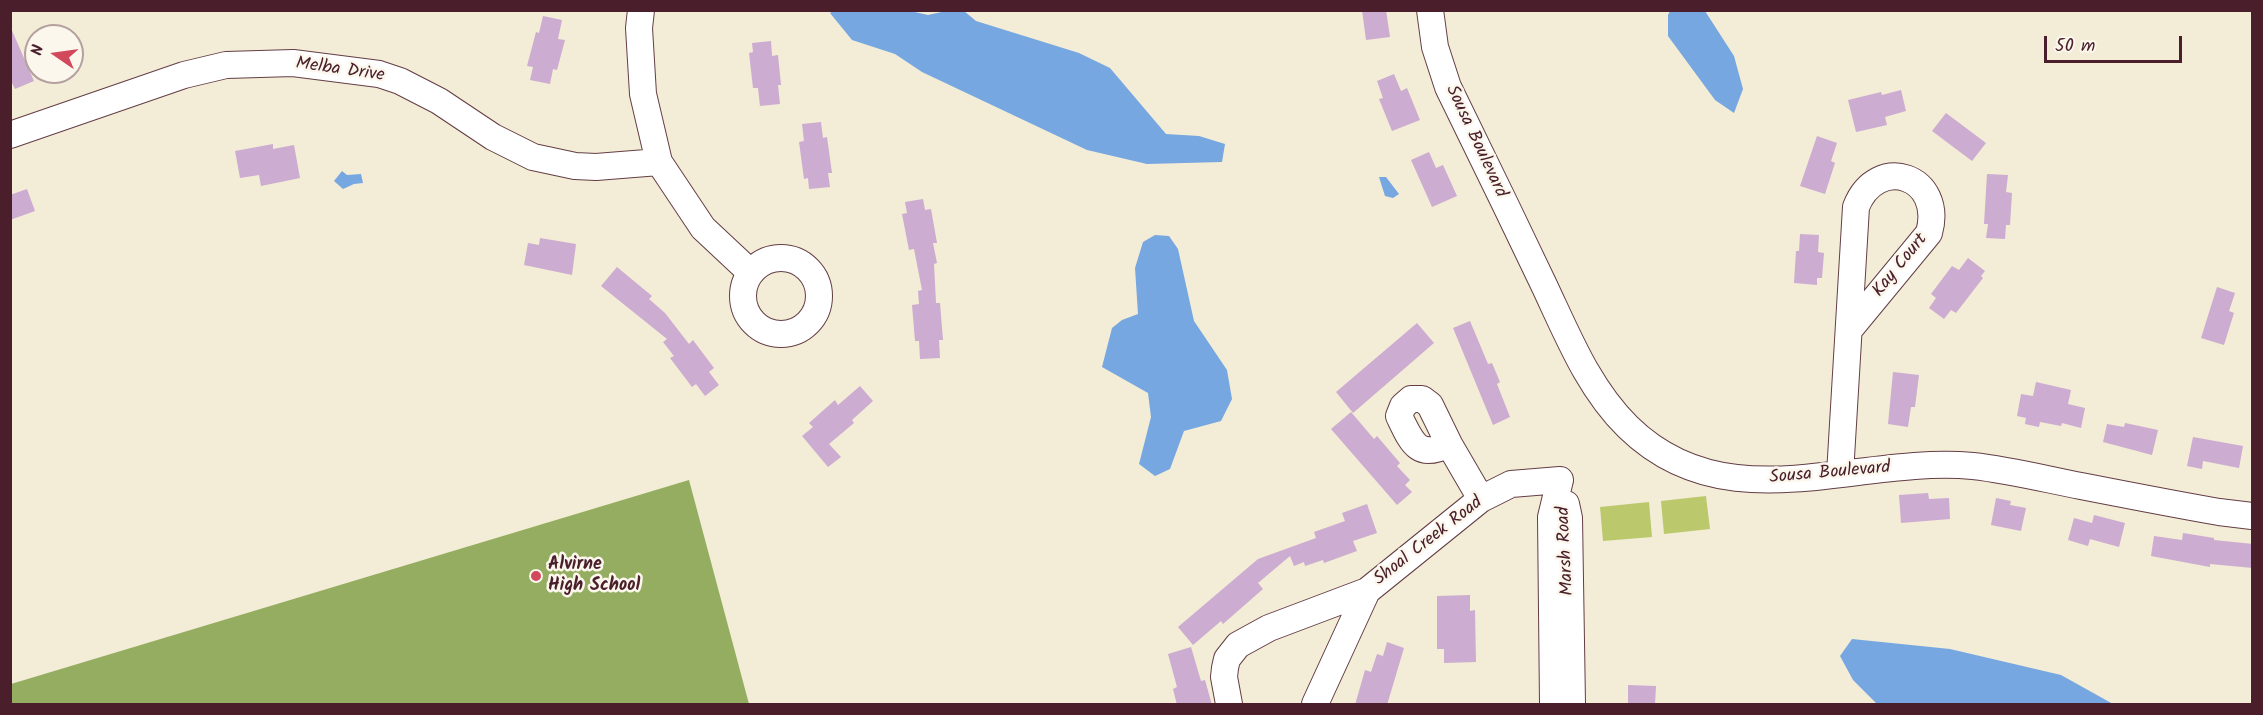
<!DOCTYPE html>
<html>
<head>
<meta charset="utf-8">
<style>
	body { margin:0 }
	#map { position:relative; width:2263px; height:715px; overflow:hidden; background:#f3ecd6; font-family:Kalam,sans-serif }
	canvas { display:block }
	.frame { position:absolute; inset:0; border:12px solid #4a1f2b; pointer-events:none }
	.north { position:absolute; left:24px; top:24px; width:60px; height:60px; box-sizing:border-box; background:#fbf7ec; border:2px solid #b4a19f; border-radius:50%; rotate:283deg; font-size:16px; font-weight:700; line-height:24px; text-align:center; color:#4a1f2b }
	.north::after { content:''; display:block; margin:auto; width:21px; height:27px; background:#d1495b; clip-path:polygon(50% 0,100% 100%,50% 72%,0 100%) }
	.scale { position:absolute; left:2044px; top:36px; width:138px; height:27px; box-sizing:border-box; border:3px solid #4a1f2b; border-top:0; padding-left:8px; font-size:18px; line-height:21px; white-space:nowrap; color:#4a1f2b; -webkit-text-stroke:4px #fbf7ec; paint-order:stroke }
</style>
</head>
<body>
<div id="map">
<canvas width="2263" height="715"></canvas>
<div class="frame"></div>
<div class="north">N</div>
<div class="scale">50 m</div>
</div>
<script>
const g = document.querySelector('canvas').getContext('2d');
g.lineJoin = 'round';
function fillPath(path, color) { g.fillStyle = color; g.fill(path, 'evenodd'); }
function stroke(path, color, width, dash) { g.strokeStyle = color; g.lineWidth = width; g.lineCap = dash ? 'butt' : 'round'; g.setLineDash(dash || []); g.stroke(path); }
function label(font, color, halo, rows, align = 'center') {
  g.font = font + ' Kalam,sans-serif'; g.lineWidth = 5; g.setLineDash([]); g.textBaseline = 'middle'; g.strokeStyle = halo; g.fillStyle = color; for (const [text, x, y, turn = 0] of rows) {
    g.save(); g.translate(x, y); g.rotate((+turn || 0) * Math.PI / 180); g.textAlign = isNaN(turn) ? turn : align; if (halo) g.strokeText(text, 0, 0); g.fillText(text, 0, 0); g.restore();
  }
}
const green = new Path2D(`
	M1706,496L1710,529L1664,534L1661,501Z
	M1649,502L1652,537L1603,541L1600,507Z`);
const forest = new Path2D(`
	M689,480L749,704H11V684Z`);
const water = new Path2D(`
	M834,10H906L928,15L946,11H964L976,21L1079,53L1110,68L1166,134L1199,136L1225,144L1222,162L1147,164L1087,150L922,72L895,54L852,40L830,13Z
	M1670,11H1705L1734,56L1743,89L1734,113L1715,100L1668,36V15Z
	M342,171L347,175L361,174L363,183L354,184L343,189L334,181Z
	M1379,177H1386L1399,194L1393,198L1385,196Z
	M1155,235L1169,236L1178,249L1194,321L1227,370L1232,399L1221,421L1184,431L1170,469L1155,476L1139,464L1151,417L1148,393L1102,367L1112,328L1122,320L1138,314L1135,268L1143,242Z
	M1852,639L1950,649L2061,675L2113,704H1877L1853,680L1840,656Z`);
const building = new Path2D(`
	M1362,10H1386L1390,37L1366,40Z
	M543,16L562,20L558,39L565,40L557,70L553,69L550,84L530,80L533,67L527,66L536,32L539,33Z
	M10,26L34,81L15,89L10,79Z
	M771,41L772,56L778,55L781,85H778L780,104L760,106L758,88H753L749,53L753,52L752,43Z
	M1394,74L1401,91L1407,88L1420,120L1392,131L1379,99L1383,98L1377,81Z
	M1901,90L1906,111L1885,117L1887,125L1856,132L1848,100L1881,92L1882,95Z
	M1946,113L1986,143L1972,161L1932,131Z
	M821,122L823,138L827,137L832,173H828L830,187L809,189L808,178L804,179L799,142L804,141L802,124Z
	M1817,136L1837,143L1831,161L1835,163L1825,194L1800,186Z
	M273,144V149L294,145L300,178L261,186L259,175L240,178L235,151Z
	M1429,152L1436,168L1443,165L1457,196L1432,207L1411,160Z
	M1987,174L2008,175L2006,192L2012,193L2010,225H2006L2005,239L1986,238L1988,224H1984Z
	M27,189L35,211L10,220V195Z
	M923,199L925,210L931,209L937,243H933L937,263L934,264L936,303H940L943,340H939L940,358L920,359L919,341H915L912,305L919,304L918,291L922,290L914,249L909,250L902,214L907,213L905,202Z
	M1800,234L1819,235L1818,252L1824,253L1822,278H1817V285L1794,283L1796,251H1799Z
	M540,238L576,244L572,275L524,265L528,243L539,245Z
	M1968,258L1985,271L1981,276L1983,278L1956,313L1951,310L1944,319L1929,308L1936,298L1931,294L1952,266L1959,270Z
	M617,267L652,296L649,299L665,313L689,344L693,340L714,368L709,372L719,385L705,396L696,384L692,387L670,358L674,356L663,342L667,339L601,286Z
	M2217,287L2235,293L2229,311L2234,313L2224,345L2201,338Z
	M1470,321L1488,364L1492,363L1500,382L1497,384L1510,417L1493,425L1453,328Z
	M1417,323L1434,343L1353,413L1336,392Z
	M1893,372L1919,375L1915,407H1911L1908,427L1888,424Z
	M2036,382L2071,390L2068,404L2085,408L2081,428L2062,423L2061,426L2040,422L2039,427L2025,424L2026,418L2017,416L2021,394L2033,396Z
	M860,386L873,401L852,420L854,423L829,444L841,457L828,467L802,436L813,427L809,423L835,400L838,405Z
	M1351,412L1374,439L1377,436L1400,463L1397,466L1410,480L1405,485L1412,492L1397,505L1331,429Z
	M2125,423L2158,430L2152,455L2103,442L2107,424L2124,427Z
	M2193,437L2243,446L2239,468L2203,461L2202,469L2187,466Z
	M1928,493L1929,499L1949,498L1950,519L1901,523L1899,495Z
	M1996,498L2011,501L2010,505L2026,508L2021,531L1991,525Z
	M1367,504L1377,533L1353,541L1357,551L1324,563L1323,560L1305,566L1304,562L1294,566L1290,556L1258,583L1263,589L1223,624L1221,621L1193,645L1178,627L1258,559L1316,538L1314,532L1345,521L1342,513Z
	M2094,515L2125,523L2119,547L2090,539L2088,546L2068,540L2074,518L2092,523Z
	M2183,533L2214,538V540L2253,544V568L2210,564V567L2151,556L2154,536L2182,540Z
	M1470,595V611L1475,610L1476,662L1444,663V649H1437V596Z
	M1387,642L1404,648L1387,705H1355L1365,670L1371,672L1377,654L1383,656Z
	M1191,647L1201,681L1205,680L1212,705H1177L1173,689L1177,687L1168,654Z
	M1628,685L1656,686L1655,705H1628Z`);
const minor = new Path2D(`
	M641,10L639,28L643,94L659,162L703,228L750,272
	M1430,10L1435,47L1448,87C1480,152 1511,216 1542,281C1566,331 1587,387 1628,427C1727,524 1855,455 1973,466C2009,470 2045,479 2081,486C2127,495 2173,504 2219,512L2252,516
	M10,135L184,75L226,65L293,63L379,74L400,81L439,101L493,137L533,157L575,166L596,167L659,162
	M743 296a38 38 0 1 1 76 0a38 38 0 1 1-76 0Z
	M1449,444C1418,460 1412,443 1399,416L1403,406L1411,399H1422L1430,405L1449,444L1481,499
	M1840,474L1856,207C1877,153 1945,176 1929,233L1849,330
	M1566,504L1569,518L1572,704
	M1229,704L1224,677L1225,668L1227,659L1238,645L1269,628L1367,591L1481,499L1511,484L1560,480
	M1315,704L1367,591
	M1553,704L1551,517L1560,480`);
const markers = [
	[536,576,6,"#d1495b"]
];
const streetNames = [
	["Melba Drive",340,71,8],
	["Sousa Boulevard",1475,142,65],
	["Kay Court",1901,266,-51],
	["Sousa Boulevard",1830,474,-5],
	["Shoal Creek Road",1429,542,-38],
	["Marsh Road",1567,551,-93]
];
const poiNames = [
	["Alvirne",548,566],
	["High School",548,587]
];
fillPath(green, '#bbc96c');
fillPath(forest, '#94ad60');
fillPath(water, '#76a7e1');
fillPath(building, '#ccacd0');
stroke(minor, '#633e45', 28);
stroke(minor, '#fff', 26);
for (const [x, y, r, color] of markers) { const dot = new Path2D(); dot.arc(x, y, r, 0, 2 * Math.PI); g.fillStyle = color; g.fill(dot); stroke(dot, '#fbf7ec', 2); }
label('18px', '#4a1f2b', '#fbf7ec', streetNames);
label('bold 18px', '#4a1f2b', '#fbf7ec', poiNames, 'left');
</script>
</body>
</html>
